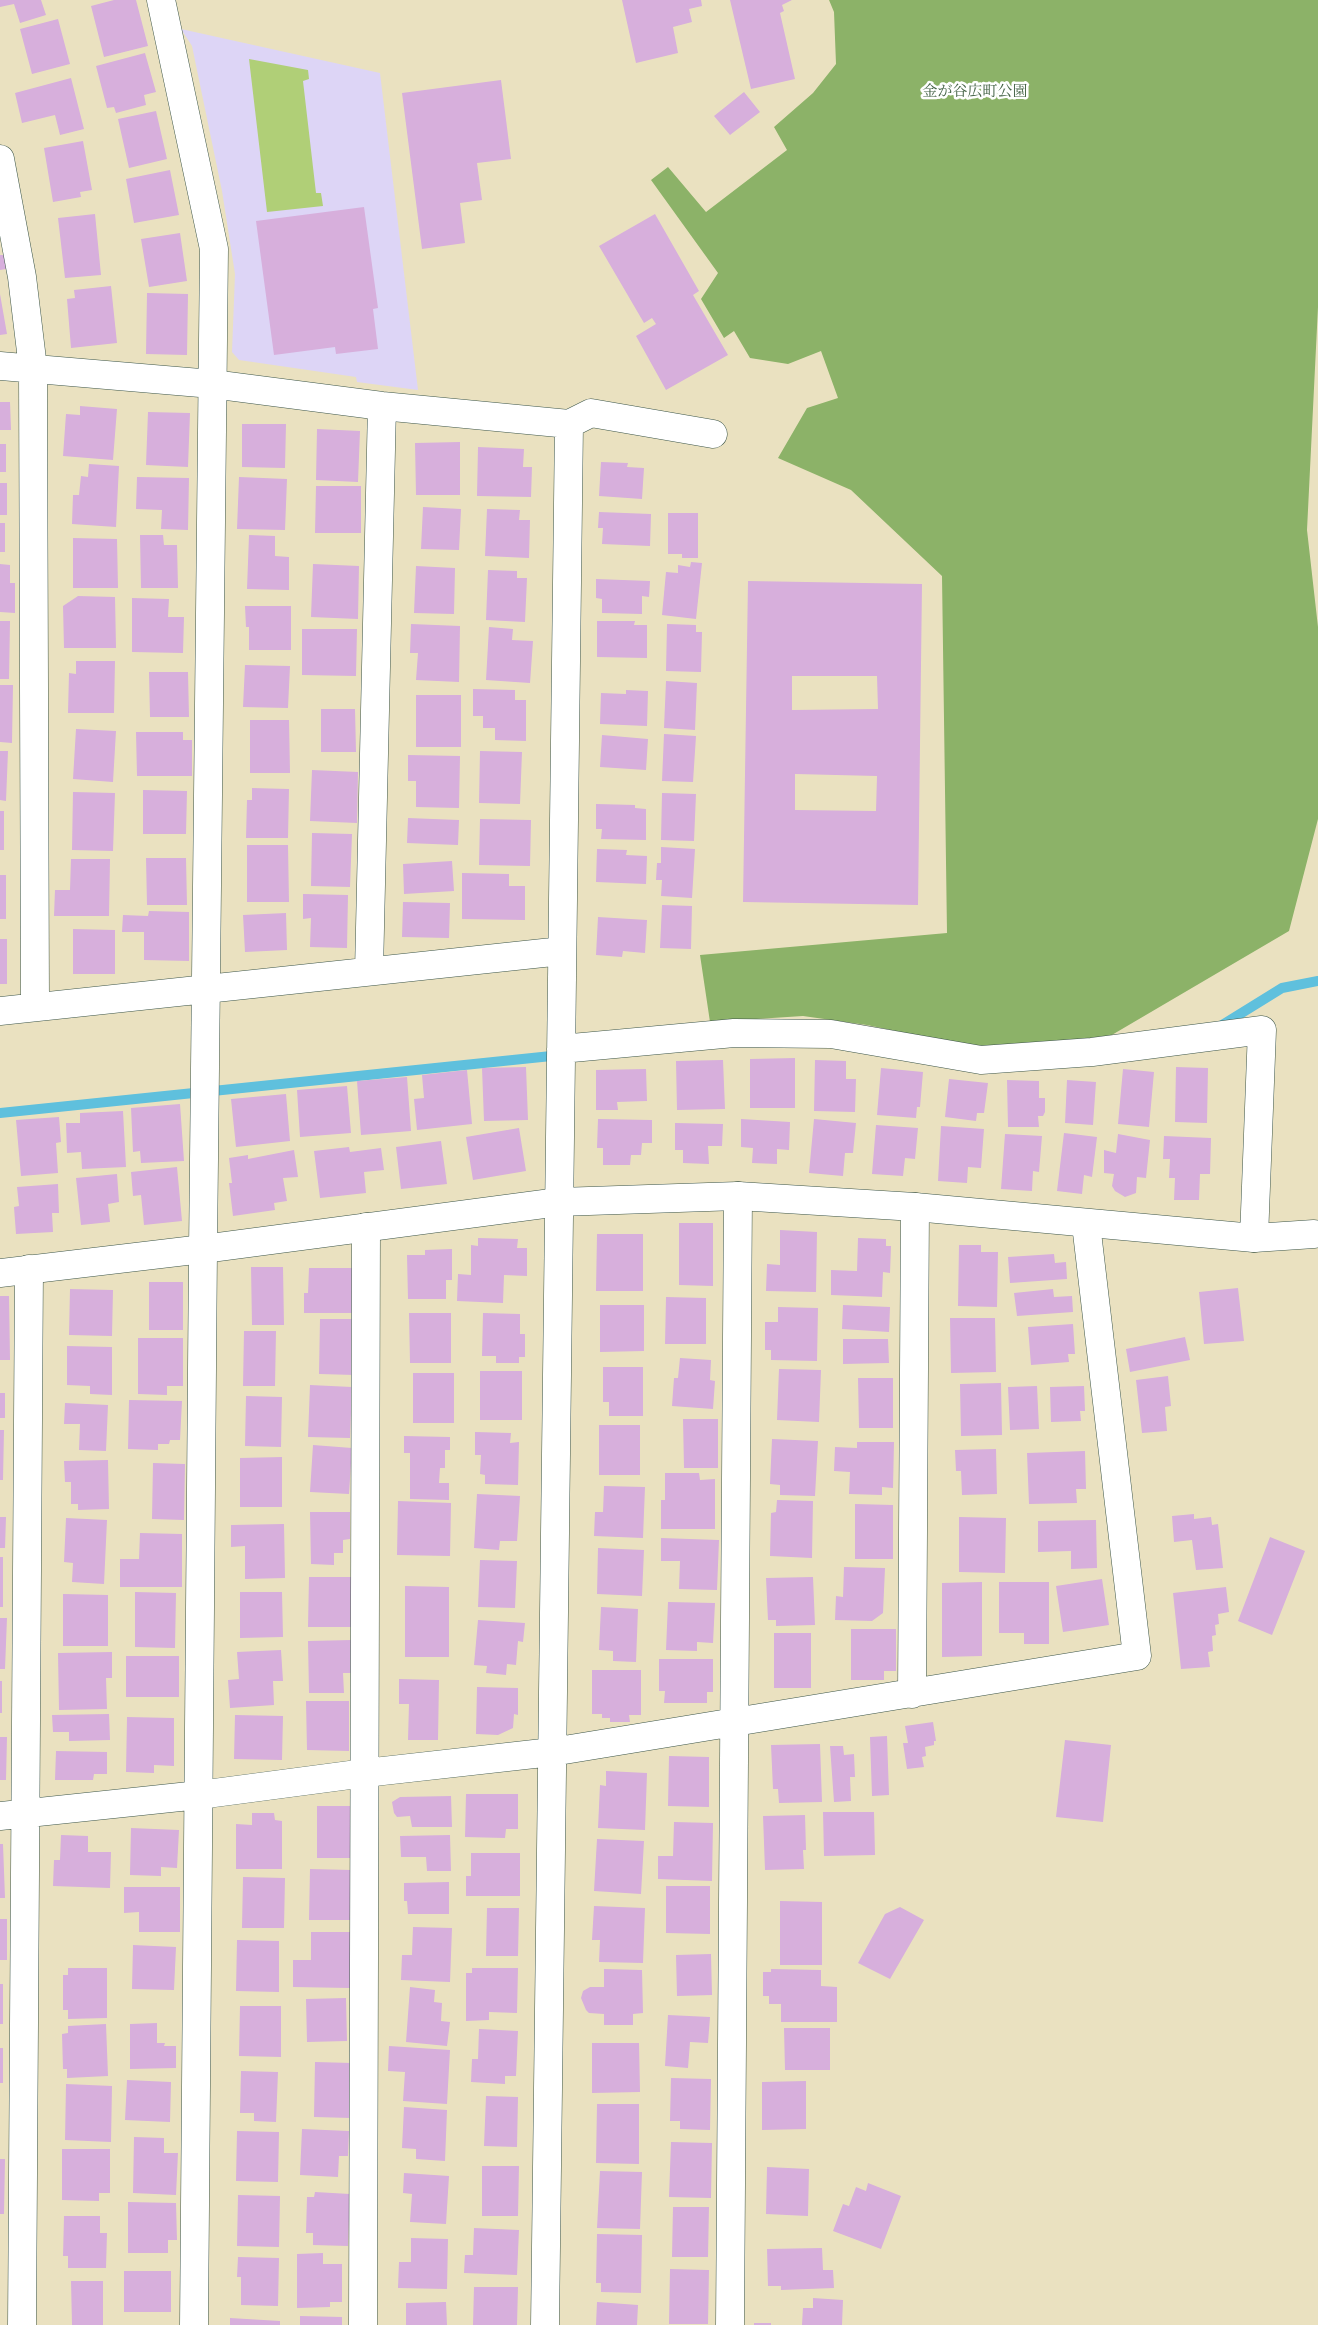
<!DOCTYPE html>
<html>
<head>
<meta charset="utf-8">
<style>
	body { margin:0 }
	canvas { display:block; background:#eae1c0 }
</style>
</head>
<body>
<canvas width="1318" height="2325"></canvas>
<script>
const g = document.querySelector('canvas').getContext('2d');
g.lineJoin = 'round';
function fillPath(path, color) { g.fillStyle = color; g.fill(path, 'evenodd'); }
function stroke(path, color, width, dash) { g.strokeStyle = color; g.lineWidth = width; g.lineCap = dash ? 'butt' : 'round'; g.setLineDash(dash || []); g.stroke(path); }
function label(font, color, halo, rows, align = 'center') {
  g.font = font + ' "IM FELL Great Primer","Noto Serif JP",serif'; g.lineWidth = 5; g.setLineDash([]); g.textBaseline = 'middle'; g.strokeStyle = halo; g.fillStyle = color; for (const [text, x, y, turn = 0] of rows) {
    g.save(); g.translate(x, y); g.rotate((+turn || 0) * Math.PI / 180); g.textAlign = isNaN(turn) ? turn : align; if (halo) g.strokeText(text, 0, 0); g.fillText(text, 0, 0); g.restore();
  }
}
const built = new Path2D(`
	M181,29L380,73L418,390L357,382L356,377L239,360L232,352L235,274L222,191L192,46Z`);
const green = new Path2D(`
	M249,59L308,70L309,79L303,81L316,193H321L323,206L267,212Z`);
const forest = new Path2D(`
	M829,0H1318V307L1307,530L1318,627V819L1289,931L1105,1039L977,1048L867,1025L803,1016L710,1022L700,955L947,933L942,576L851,490L778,458L807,408L838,398L821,351L788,364L750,358L734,331L724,338L701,299L718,273L651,180L668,167L706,212L787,150L774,127L813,93L836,64L834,12Z`);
const stream = new Path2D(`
	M1219,1027L1282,988L1318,981
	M0,1113L561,1055`);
const building = new Path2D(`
	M0,0H41L46,15L20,23L14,4L0,7Z
	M114,0H136L148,46L104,57L91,6Z
	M622,0H701L702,6L689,9L692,22L673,27L678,53L636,63Z
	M730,0H792L782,5L784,11L780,13L795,79L751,89Z
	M58,19L70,64L32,74L20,29Z
	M145,53L156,92L144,95L146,105L116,113L114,107L107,108L96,66Z
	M71,78L84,129L60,135L55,115L22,123L15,93Z
	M501,80L511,159L477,163L482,200L460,203L465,243L422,249L402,93Z
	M744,92L760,112L730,135L714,116Z
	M156,111L167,159L129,168L118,119Z
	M83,141L92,190L80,192L81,197L53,202L44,148Z
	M170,170L179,215L134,223L126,179Z
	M364,207L378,308L373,309L378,349L336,354L335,347L274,355L256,221Z
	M95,214L101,275L65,278L58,218Z
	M655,214L699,291L693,295L728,355L666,390L636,336L656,324L652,318L644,323L599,246Z
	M180,233L187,281L149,287L141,239Z
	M0,255H4L6,269L0,270Z
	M111,286L117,343L71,348L67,299L75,298L74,290Z
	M147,293L188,294L187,355L146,354Z
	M0,294L7,334L0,335Z
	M0,402H10L11,430H0Z
	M80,406L117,409L113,460L63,456L66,414L80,415Z
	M148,412L190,413L188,467L146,465Z
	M242,424H286L285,468L242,467Z
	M317,429L360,431L358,482L316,480Z
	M460,442V495H416L415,443Z
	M0,444H6V472H0Z
	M478,447L524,449L523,467H532L531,497L477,496Z
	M601,462L628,463L627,467L644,468L642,499L599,496Z
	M89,464L119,466L116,527L72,524L73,495H79L81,476L88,477Z
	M137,477L189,478L188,530L161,529L162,510L136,509Z
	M239,477L287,479L285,530L237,529Z
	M0,483H7V515H0Z
	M316,486H361V533H315Z
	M423,507L461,509L459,550L421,549Z
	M487,509L520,510L519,520H530L529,558L485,556Z
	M599,512L651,514L650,546L602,544L603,528H598Z
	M668,513H698V558H682V554H668Z
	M0,523H5V552H0Z
	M140,535H163L164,545H177L178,588H141Z
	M249,535L275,536V556L289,557V590L247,589Z
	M73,538L117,539L118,588H73Z
	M691,562L702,563L696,619L662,615L666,572L678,573V565L690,567Z
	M0,564L10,565V583H15V613L0,612Z
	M313,564L359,566L358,619L311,617Z
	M416,566L455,568L454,614L414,613Z
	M488,570L517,571V578H527L525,622L486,620Z
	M596,579L650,581L649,597L642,596V614L602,613V599L596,598Z
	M748,581L922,584L918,905L743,902ZM792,676H877L878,709L792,710ZM795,774L877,776L876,811L795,810Z
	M78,596L115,597L116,648H64L63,606Z
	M132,598L169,599L168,617H184L183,653L132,652Z
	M245,606H291V650H249V627H246Z
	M0,621H10L9,679H0Z
	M597,621H635L634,625H647V658L597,657Z
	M411,624L460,626L459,682L416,680L418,653H410Z
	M667,624L696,625V632H702L701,672L666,671Z
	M489,627L513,629L512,640L533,641L530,683L486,680Z
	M302,629H357L356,676L302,675Z
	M76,661H115L114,713H68L69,673L76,674Z
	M245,665L290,666L288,708L243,707Z
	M149,672H188L189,717H150Z
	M666,681L697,683L695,730L664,728Z
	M0,685H13L12,743L0,742Z
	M473,689L515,690V700H526V741L495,740V728H483V716H473Z
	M626,690L648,691L647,726L600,724L601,693L626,694Z
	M416,695H461V747H416Z
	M321,709H355L356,752H321Z
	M250,720H289L290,773H250Z
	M76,729L116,731L113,782L73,779Z
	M136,732H183V740H192V776H137Z
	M664,734L696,736L693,782L662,781Z
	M602,735L648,739L646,770L600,767Z
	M0,751H8L6,801L0,800Z
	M480,751L522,752L520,804L479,803Z
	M408,755L460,756L459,808L416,807V781H408Z
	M312,770L358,772L357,823L310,821Z
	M252,788L289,789L288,838H246L247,800H252Z
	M143,790L187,791L186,834H143Z
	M73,792L115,793L113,851L72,850Z
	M662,793L696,794L694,841L661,840Z
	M596,804L635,805V808L646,809V840L601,839L602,829H596Z
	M0,811H4V850H0Z
	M408,818L459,820L458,845L407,843Z
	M480,819L531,820L530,866L479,865Z
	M312,833L352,834L350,887L311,886Z
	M247,845H288L289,902H247Z
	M661,847L695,849L692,898L661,896L662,880H656L657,863H661Z
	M597,849L627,850L626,855L647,856L646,884L596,882Z
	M146,858H186L187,905H147Z
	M71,859H110L109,916H54L55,890H70Z
	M452,861L454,891L404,894L403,864Z
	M462,873L509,874V886H525V920L462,919Z
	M0,875H6V919H0Z
	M303,894L348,895L347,948L310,947L311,918L303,919Z
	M403,902L450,903L449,938L402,937Z
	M662,905L692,906L691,949L660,948Z
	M149,911L189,912V961L144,960V932H122L123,915L148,916Z
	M286,913L287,950L245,952L243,915Z
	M598,917L647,920L645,953L623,951L622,957L596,955Z
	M73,929L115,930V974H73Z
	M0,939H7V984H0Z
	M795,1058V1108H750V1059Z
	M723,1060L725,1109L677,1110L676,1061Z
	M815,1060L846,1061V1079H856L855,1112L814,1111Z
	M526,1067L528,1120L484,1121L482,1068Z
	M1176,1067L1208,1068L1207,1123L1175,1122Z
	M881,1068L923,1072L920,1107H917L916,1118L877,1115Z
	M646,1069L647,1101L617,1102L618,1110H596V1070Z
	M1123,1069L1154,1072L1149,1127L1118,1124Z
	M467,1070L472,1124L417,1130L414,1099L424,1098L422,1075Z
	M407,1077L411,1131L361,1135L357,1081Z
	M949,1079L988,1083L984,1113H977L976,1121L945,1117Z
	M1007,1080L1039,1081V1098H1045V1112L1043,1116H1038L1039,1127H1008Z
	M1067,1080L1096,1082L1093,1125L1065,1123Z
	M347,1086L351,1133L300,1137L297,1090Z
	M286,1094L290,1141L236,1147L231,1099Z
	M180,1104L184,1161L141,1163L140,1151L133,1152L131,1108Z
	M123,1111L126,1167L82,1169L81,1152L67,1153L66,1123H80V1113Z
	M59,1117L61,1142L56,1143L58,1173L21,1176L16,1120Z
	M598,1119L652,1120V1143H642L641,1155H631L630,1165H603V1148H597Z
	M741,1119L790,1122L789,1150L777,1149V1164L752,1163L753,1148L741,1147Z
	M814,1119L856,1123L853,1153H845L843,1176L809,1173Z
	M675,1123L723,1124L722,1146H708L709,1164L683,1163V1150H675Z
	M876,1125L918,1128L915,1159L905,1158L903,1176L872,1174Z
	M941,1126L984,1129L981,1168L968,1167L967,1183L938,1181Z
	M519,1128L526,1171L473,1180L466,1137Z
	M1064,1133L1097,1137L1092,1177L1084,1175L1082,1194L1057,1191Z
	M1005,1134L1042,1136L1039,1172L1033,1171L1032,1191L1001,1189Z
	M1118,1134L1150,1140L1146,1178L1137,1177L1136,1193L1125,1197L1115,1191L1112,1186L1114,1174L1104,1173V1150L1116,1153Z
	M1164,1136L1211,1138L1210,1174H1200L1199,1200H1174L1175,1178H1169L1170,1159H1163Z
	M441,1141L447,1184L401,1189L396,1147Z
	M349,1147L350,1152L381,1148L384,1170L364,1172L366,1193L320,1198L314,1151Z
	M294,1150L298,1177L283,1178L287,1201L274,1203L275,1210L233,1216L229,1183H232L229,1158L248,1155V1159Z
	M177,1167L182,1221L144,1225L141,1195L133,1196L131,1172Z
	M117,1174L119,1202L108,1204L110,1222L81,1225L76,1178Z
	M58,1184L59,1213H52L53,1232L16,1234L14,1207L19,1206L17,1187Z
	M679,1223H713V1286L679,1285Z
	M780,1230L817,1232L816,1292L766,1291L767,1264L780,1265Z
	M597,1234H643V1291H596Z
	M478,1238L518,1239L517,1248H527V1276L504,1275L503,1303L457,1301L458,1274L471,1275V1245L478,1246Z
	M858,1238L886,1239V1246H891L890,1273L883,1272L882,1297L831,1295V1270L857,1271Z
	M959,1245H981V1252H998L997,1307L958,1306Z
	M452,1249V1280H446V1299H408L407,1255H425V1250Z
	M1054,1254L1055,1263L1066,1262L1067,1279L1010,1283L1008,1257Z
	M251,1267H283L284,1325H252Z
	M309,1268H353V1313H304V1293H308Z
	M149,1282H183V1330H149Z
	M1238,1288L1244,1341L1204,1344L1199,1292Z
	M70,1289L113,1290L112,1336L69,1335Z
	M1053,1289L1054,1297L1072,1296L1073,1312L1017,1316L1014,1293Z
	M0,1296H9L10,1360H0Z
	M666,1297L706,1298V1344H665Z
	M600,1305H644V1351L600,1352Z
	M843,1305L890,1307L889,1332L842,1329Z
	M778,1307L818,1308L817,1361L771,1360V1350H765V1322H778Z
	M409,1313H451V1363H410Z
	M483,1313L520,1314V1334H525V1357H519V1363H496V1356H482Z
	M950,1318H995L996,1372L951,1373Z
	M320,1319H355V1375L319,1374Z
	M1073,1324L1075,1354H1068L1069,1362L1031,1365L1028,1327Z
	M244,1331H276L275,1386H243Z
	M1185,1337L1190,1360L1130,1372L1126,1349Z
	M138,1338H183V1386H167V1395L138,1394Z
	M843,1339H888L889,1363L843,1364Z
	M67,1346L112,1347V1395L90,1394V1386L67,1385Z
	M680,1358L711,1360L710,1380L715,1381L713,1409L672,1406L674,1378H678Z
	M603,1367H643V1416H609V1402H603Z
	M779,1369L821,1370L819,1422L777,1420Z
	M480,1371H522V1420H480Z
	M413,1373H454V1423H413Z
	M1168,1376L1171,1406L1165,1407L1167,1431L1142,1433L1136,1380Z
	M858,1378H893V1428H859Z
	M1001,1383L1002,1435L961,1436L960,1384Z
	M310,1385L352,1387L350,1438L308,1437Z
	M1037,1386L1039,1429L1010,1430L1008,1387Z
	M1084,1386L1085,1411H1080L1081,1421L1051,1422L1050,1387Z
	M0,1393H5V1418H0Z
	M246,1396L282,1397L281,1447L245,1446Z
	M129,1400L182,1401L180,1440H170L169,1444H158V1450L128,1449Z
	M65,1403L108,1405L106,1451L79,1450L80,1424H64Z
	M683,1419H718V1468H684Z
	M599,1425H640V1475H599Z
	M0,1430H4L3,1480H0Z
	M475,1432L511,1433L510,1443L519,1442L518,1485L485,1484V1475L480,1474L481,1455H475Z
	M404,1436L450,1437V1450H445V1468H440L439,1483H449V1500L410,1499V1453H404Z
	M772,1439L818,1441L815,1496L780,1495V1485L770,1484Z
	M857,1442H894L893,1488L882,1487V1495L849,1494L850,1472L834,1471L835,1447L857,1448Z
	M313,1445L352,1448L349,1494L310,1492Z
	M996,1449L997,1494L962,1495L961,1471H956L955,1450Z
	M1085,1451L1086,1489H1076L1077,1503L1029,1504L1027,1453Z
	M282,1457V1507H240V1458Z
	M108,1460L109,1509L78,1510V1504H71V1482H65L64,1461Z
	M153,1463L185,1464L184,1520L152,1519Z
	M665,1473H699L700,1480L715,1479V1529H661V1500H665Z
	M604,1486L645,1487L643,1538L594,1536L595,1512H603Z
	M477,1494L520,1496L517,1541H500L499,1550L474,1548Z
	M777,1500L813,1501L812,1558L770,1556L771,1513L776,1512Z
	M398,1501L451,1503L450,1556L397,1555Z
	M855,1504L893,1505V1559H855Z
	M310,1512H350V1539L343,1540V1553H334V1565L311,1564Z
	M1194,1514V1519L1211,1517L1212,1525L1218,1524L1223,1568L1196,1570L1192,1540L1174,1542L1172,1516Z
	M0,1517H6L5,1548H0Z
	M959,1517L1006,1518L1005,1573L959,1572Z
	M66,1518L107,1520L104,1584L72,1582L73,1563L64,1562Z
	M1096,1520L1097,1568L1071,1569V1551L1038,1552V1521Z
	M284,1524L285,1578L245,1579V1546L231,1547V1525Z
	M140,1533L182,1534V1587H120V1559H139Z
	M1270,1537L1305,1551L1272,1635L1238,1621Z
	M661,1538L719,1540L717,1590L679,1589L680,1561H661Z
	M598,1548L644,1550L642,1596L597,1594Z
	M0,1557H3V1607H0Z
	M480,1560L517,1561L515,1608L478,1607Z
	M844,1567L885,1568L883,1613L872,1621L835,1620L836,1596L843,1597Z
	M309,1577H351V1627H308Z
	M813,1577L815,1625L776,1626V1620H768L766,1578Z
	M1102,1579L1109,1625L1063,1632L1056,1586Z
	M982,1582V1656L942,1657V1583Z
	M999,1582H1049V1644H1024V1633H999Z
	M405,1586L449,1587V1657H405Z
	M1226,1587L1229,1612L1218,1614L1219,1624L1215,1625L1216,1635L1212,1636L1213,1651L1208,1652L1210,1667L1181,1669L1173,1593Z
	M135,1592L176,1593L175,1648L135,1647Z
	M240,1592H282L283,1637L240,1638Z
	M63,1594L108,1595V1646H63Z
	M668,1602L715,1603L713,1643L697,1642V1651L666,1650Z
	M601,1607L638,1609L636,1662L613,1661V1651L599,1650Z
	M0,1618H7L5,1669H0Z
	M478,1620L525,1623L523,1642L518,1641L516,1665L507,1664L506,1675L486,1673L487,1666L474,1665Z
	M851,1629H896V1671H884V1680H851Z
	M774,1633H811V1688H774Z
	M352,1640L353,1673H343L344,1693H309L308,1641Z
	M281,1650L283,1681H273L274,1705L230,1708L228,1680L239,1679L237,1652Z
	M112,1652V1678H106L107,1709L59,1710L58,1653Z
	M126,1656H179V1697H126Z
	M659,1659H713V1692H707V1703H664L665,1691H659Z
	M592,1670H641V1715H629L630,1722H610V1718H602V1714H592Z
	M399,1679L439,1680L438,1740H408L409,1704H399Z
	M0,1681H2V1713H0Z
	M477,1687L518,1688V1715L514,1714L513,1728L498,1735L476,1734Z
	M306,1701H349V1751L307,1750Z
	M109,1714L110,1740L69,1741V1732H53L52,1715Z
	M235,1715L283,1716L282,1760L234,1759Z
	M127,1717L174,1718V1766L154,1765V1773L126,1772Z
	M933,1722L936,1741H934V1745L925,1747L926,1756L922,1757L924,1767L907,1769L903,1743H908L905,1726Z
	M887,1736L889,1795L872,1796L870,1737Z
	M0,1737H7L6,1780H0Z
	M1065,1740L1111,1745L1103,1822L1056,1817Z
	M820,1744L822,1802L779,1803L778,1789H773L771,1745Z
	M830,1746H843L844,1755L854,1754L855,1777H850L851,1801L834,1802Z
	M56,1751L107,1752V1774H94L93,1780H55Z
	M669,1756L709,1757V1807L668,1806Z
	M606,1771L647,1773L645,1830L598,1828L600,1785L606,1786Z
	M466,1794H518V1829H506L505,1838L465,1837Z
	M451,1796L452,1827H412L410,1816L397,1817L394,1813L392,1802L400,1797Z
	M317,1806H352V1858H317Z
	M823,1812H874L875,1855L824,1856Z
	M252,1813H274L275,1820L282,1821V1869H236V1824L252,1825Z
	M805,1815L806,1850H803L804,1869L765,1870L763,1816Z
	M674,1822L713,1823L712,1881L658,1879V1856H673Z
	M131,1828L179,1830L177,1868L161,1867V1876L130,1875Z
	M61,1835L88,1836V1852H111L110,1888L53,1886L54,1860H60Z
	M450,1835L451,1871H427L426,1857H401L400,1836Z
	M597,1839L644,1841L641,1894L594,1891Z
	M0,1844H3L5,1898H0Z
	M471,1853H520V1896H466V1876H471Z
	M310,1869L352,1870L351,1920H309Z
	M243,1877L285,1878L284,1928H242Z
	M449,1882V1914H408L407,1901H404V1883Z
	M666,1886H710V1934L666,1933Z
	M124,1887H180V1932H139V1912L124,1913Z
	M780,1901L822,1902V1965H780Z
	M594,1906L645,1908L643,1963L599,1962L600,1940H592Z
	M900,1907L924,1920L890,1979L858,1963L885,1914Z
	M487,1908H519L518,1956H486Z
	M0,1919H7V1960H0Z
	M413,1927L452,1928L450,1982L401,1980L402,1955H412Z
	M311,1932H351L350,1988L293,1987V1960H311Z
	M237,1940L279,1941V1992L236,1991Z
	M133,1945L176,1947L174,1990L132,1989Z
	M711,1954L712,1995L677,1996L676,1955Z
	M68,1968H107V2018L68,2019V2010H63V1975H68Z
	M472,1968H518L517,2013L489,2012V2020L466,2021V1973H472Z
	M604,1969L642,1970L643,2013L633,2014V2025H604V2014L589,2013L586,2010L581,1998L583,1991L590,1987H604Z
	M771,1969L821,1970V1986L837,1987V2022H781V2004H769V1996H763V1972H771Z
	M0,1984H3V2024H0Z
	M410,1987L435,1990L434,2002L442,2003L441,2021L450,2022L447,2046L406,2042Z
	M346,1998L347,2041L307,2042L306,1999Z
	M240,2006H281V2057L239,2056Z
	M668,2015L710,2017L708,2043L690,2042L688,2068L665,2066Z
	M157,2023V2043H165L164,2046H176V2068L130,2069V2024Z
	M106,2024L108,2076L67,2078V2069H63L62,2034L68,2033V2026Z
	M784,2028H830V2070H785Z
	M479,2029L518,2031L516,2076H505V2084L471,2082L472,2059H478Z
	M592,2043H639L640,2092L592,2093Z
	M389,2046L450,2050L447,2104L403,2101L405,2072L388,2071Z
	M0,2048H3V2083H0Z
	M315,2062L352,2063L351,2118L314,2117Z
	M241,2071L278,2072L276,2122L254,2121V2113H240Z
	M671,2078L711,2079L710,2130L680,2129V2121H670Z
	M127,2080L171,2082L170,2122L125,2120Z
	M806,2081V2129L762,2130V2082Z
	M66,2084L112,2086L111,2142L65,2140Z
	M486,2096L518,2097L517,2147L484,2146Z
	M597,2104H639V2164L596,2163Z
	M404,2107L447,2110L445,2161L416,2159V2149L402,2148Z
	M302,2129L349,2131L348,2156H339L338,2177L300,2175Z
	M237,2131L279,2132L278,2182L236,2181Z
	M134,2137L164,2138V2153H178L176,2195L133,2193Z
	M671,2142L712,2143L711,2198L669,2197Z
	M62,2149H110V2193H99V2201L62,2200Z
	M0,2159H5L4,2214H0Z
	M482,2166H519L518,2216H482Z
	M767,2167L809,2169L808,2216L766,2214Z
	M600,2171L642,2172L640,2229L597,2228Z
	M404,2173L449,2176L446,2224L410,2222L412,2194L403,2193Z
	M868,2183L901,2196L881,2249L833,2231L843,2204L849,2206L856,2187L866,2191Z
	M315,2192L350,2194L348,2246L313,2245V2233H306L307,2197H314Z
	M238,2195L280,2196L279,2247L237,2246Z
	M128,2202L176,2203L177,2240H168V2253H128Z
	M673,2207H709L708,2257H672Z
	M64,2216H100V2233H107L106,2268H68V2256H63Z
	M474,2228L519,2230L517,2275L464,2273L465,2255H473Z
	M597,2234L642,2235L641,2293L601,2292V2283H596Z
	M411,2238L448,2239L447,2289L398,2288L399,2262H411Z
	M822,2248L823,2270H833L834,2288L781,2290V2286H768L767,2249Z
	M323,2253V2264H342V2302H330V2307L297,2308V2254Z
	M238,2257L279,2258L278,2306L241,2305V2277H237Z
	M670,2269L709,2270L708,2324H669Z
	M124,2271H171V2312H124Z
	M71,2281H103V2325H72Z
	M474,2287H518L517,2325H473Z
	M813,2298L843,2300L842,2325H802L803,2308H813Z
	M446,2302L447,2325H406V2303Z
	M597,2302L638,2305L637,2325H596Z
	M300,2316L342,2317V2325H300Z
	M230,2318L280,2321V2325H230Z
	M754,2323H771V2325H754Z`);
const minor = new Path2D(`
	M161,0L214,249L203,1249L194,2325
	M0,159L22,277L33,368L35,1007
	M0,366L212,384L382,406L569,424L591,413L713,434
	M369,971L382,406
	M0,1011L562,951
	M561,1049L734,1033L831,1034L981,1060L1092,1052L1262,1030L1254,1238
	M912,1694L915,1207
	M0,1816L199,1795L365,1773L552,1752L1137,1656L1086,1224
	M22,2325L29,1269
	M363,2325L366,1227
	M545,2325L569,424
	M730,2325L738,1196`);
const tertiary = new Path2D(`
	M0,1273L203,1249L559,1202L738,1196L915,1207L1254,1238L1314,1234`);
const parkNames = [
	["金が谷広町公園",975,92]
];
fillPath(built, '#ddd5f6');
fillPath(green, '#b0cf77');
fillPath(forest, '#8cb268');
stroke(stream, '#5fc0dd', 10);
fillPath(building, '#d7afdc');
stroke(minor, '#3d5649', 29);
stroke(tertiary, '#3d5649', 29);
stroke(minor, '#fff', 28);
stroke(tertiary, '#fff', 28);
label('15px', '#436245', '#fff', parkNames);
</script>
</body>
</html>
